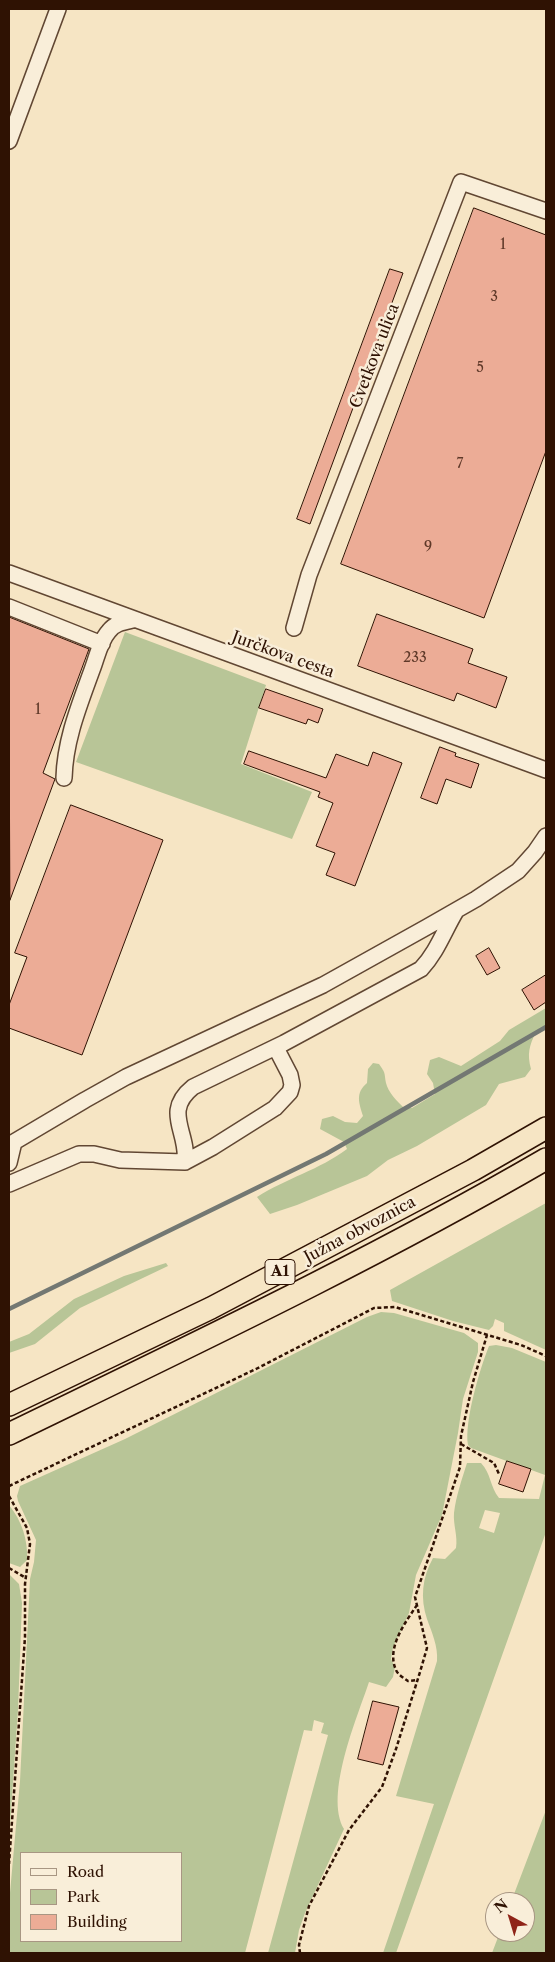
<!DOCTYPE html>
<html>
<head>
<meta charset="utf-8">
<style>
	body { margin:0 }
	#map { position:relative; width:555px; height:1962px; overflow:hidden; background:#f6e5c4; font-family:"Libre Caslon Text",serif }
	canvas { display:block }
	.frame { position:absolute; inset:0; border:10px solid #2f1203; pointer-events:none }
	.legend { position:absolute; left:20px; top:1852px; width:162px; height:90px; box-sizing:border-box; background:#f9eed9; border:1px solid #a89683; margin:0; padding:6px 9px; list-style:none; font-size:15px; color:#2f1203 }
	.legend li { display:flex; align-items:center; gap:10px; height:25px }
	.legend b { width:25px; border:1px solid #a89683 }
	.north { position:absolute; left:485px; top:1892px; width:50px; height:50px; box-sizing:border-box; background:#f9eed9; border:1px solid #a89683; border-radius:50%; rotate:321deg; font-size:14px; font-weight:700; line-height:20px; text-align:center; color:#2f1203 }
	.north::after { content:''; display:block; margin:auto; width:18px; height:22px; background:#8f2418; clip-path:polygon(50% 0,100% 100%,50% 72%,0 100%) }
</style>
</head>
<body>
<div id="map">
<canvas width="555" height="1962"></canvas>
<div class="frame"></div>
<ul class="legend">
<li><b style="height:6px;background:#f9eed9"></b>Road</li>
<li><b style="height:14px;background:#b8c597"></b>Park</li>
<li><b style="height:14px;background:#ecac96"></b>Building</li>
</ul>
<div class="north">N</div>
</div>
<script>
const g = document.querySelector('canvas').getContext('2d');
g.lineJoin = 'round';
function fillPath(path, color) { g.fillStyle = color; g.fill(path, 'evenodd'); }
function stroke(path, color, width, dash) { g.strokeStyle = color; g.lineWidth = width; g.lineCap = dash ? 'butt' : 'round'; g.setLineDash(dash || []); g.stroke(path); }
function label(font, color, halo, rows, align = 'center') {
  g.font = font + ' "Libre Caslon Text",serif'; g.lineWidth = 5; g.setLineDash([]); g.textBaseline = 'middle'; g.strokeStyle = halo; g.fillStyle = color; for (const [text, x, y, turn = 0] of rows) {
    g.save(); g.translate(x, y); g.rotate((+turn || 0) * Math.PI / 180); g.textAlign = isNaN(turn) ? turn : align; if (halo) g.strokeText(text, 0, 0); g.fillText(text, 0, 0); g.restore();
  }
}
const green = new Path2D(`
	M125,632L266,685L241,764L312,792L292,839L76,762Z
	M546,1008V1029L536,1032C529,1046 527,1054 531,1069L525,1077L499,1084L486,1105L417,1146L388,1160L367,1176L297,1205L270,1214L257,1197C287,1178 319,1170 347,1149L344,1142L320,1129L322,1119L333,1116L345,1122L357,1123L363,1116C359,1103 355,1093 367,1083L368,1069L373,1063L379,1064C386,1074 384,1072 386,1083C388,1092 397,1101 403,1107L412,1108L435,1094L433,1083L427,1074L430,1060L439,1057L461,1066L500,1041L509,1030Z
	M546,1203V1350L504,1331V1323L495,1319L493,1326L489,1330L453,1321L392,1301L390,1290Z
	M166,1263L168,1266L80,1308L35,1344L9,1353V1342L29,1334L74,1299L124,1276Z
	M381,1312L394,1313L464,1333L478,1343V1352L463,1399L458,1433L442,1515L416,1575L409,1613L393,1647L391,1659L395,1667L393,1677L386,1687L369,1682C357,1718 324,1795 344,1829L305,1913L299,1930L295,1953H268L328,1735L321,1733L324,1723L314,1720L312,1731L304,1730L245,1953H9V1904L20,1781L30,1579L34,1562L36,1540L18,1501L17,1496L20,1486L125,1439L367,1317ZM21,1853H181V1941H21Z
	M496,1345L512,1348L546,1362V1532L396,1953H383L434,1804L396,1796L437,1661C438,1646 432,1633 427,1619C420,1598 422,1578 433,1558L445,1559L456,1548C458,1536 453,1525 454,1513C456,1496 462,1479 467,1463H481C491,1473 490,1487 499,1498L539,1499L545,1475L471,1448L468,1445C464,1422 480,1368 489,1346ZM485,1510L500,1513L494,1533L479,1528Z
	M9,1505C22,1521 28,1540 27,1560L20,1567L9,1563Z
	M9,1574L19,1584L22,1603L18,1710L9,1840Z
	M546,1810V1953H492L500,1932H525V1902H511Z`);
const stream = new Path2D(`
	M9,1309L326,1154L546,1027`);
const building = new Path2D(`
	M474,208L546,235V451L484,618L341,564Z
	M390,269L403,273L310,524L297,519Z
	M377,614L473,649L468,663L507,677L496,708L457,693L454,701L358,666Z
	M9,617L89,649L43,773L55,779L10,900Z
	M266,689L323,709L318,723L308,719L306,724L259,708Z
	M440,747L456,753L455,756L479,764L471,788L446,779L437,804L421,798Z
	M249,751L326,778L336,754L368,766L373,752L402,763L355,886L326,875L335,853L316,846L333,803L318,797L320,792L244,764Z
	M71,805L163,840L82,1055L9,1028V1005L27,957L15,953Z
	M489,948L500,968L487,975L476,956Z
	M546,975V1002L534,1010L522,990Z
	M507,1461L531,1469L523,1492L499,1484Z
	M373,1701L399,1707L383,1765L358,1759Z`);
const path = new Path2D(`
	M461,1444L494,1463L499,1474
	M9,1486L256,1369L374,1308L395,1307L521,1345L546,1356
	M9,1496L27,1528L30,1544L25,1584V1637L9,1864
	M9,1568L26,1578
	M417,1605C405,1623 386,1648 396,1670C398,1675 404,1678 408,1681L418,1680
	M300,1953L299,1945L309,1906L349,1830L382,1787L396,1749L420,1672L427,1648L415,1597L460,1467L461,1436L473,1382L487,1335`);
const minor = new Path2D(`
	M9,141L58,9
	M9,573L546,770
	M9,607L102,644
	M294,628L309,575L461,182L546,211
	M64,778C65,740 79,706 92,670C97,657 100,641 109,631C115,623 124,622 133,620
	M9,1145L85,1100L126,1077L323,985L427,927L476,899L518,871L535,852L546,836
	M185,1162C189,1132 162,1112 193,1087L284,1043L421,969C437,952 444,931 456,911
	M9,1163L14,1142
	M9,1184L79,1154H94L120,1160L185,1162L213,1147L275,1108L290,1092L292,1085L290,1075L276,1048`);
const highway = new Path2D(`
	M9,1405L211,1308L473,1170L546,1128
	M9,1434C190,1346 372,1260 546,1159`);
const numberNames = [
	["1",503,245],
	["3",494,297],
	["5",480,368],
	["7",460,464],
	["9",428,547],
	["233",415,658],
	["1",38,710]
];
const shields = [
	[280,1272,30]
];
const shieldNames = [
	["A1",280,1272]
];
const streetNames = [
	["Cvetkova ulica",375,356,-69],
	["Jurčkova cesta",283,655,20],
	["Južna obvoznica",360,1230,-28]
];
fillPath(green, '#b8c597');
stroke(stream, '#737873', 4.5);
fillPath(building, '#ecac96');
stroke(building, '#2f1203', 1);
stroke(minor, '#614733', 18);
stroke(highway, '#2f1203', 24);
stroke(path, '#2f1203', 2.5, [4, 2.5]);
stroke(minor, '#f9eed9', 15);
stroke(highway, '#f6e5c4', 21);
label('14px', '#5e3828', null, numberNames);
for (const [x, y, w] of shields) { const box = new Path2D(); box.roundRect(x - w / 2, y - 12.5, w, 25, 4); g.fillStyle = '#f9eed9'; g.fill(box); stroke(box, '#2f1203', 1); }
label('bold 15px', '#2f1203', null, shieldNames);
label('16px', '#2f1203', '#f9eed9', streetNames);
</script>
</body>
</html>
